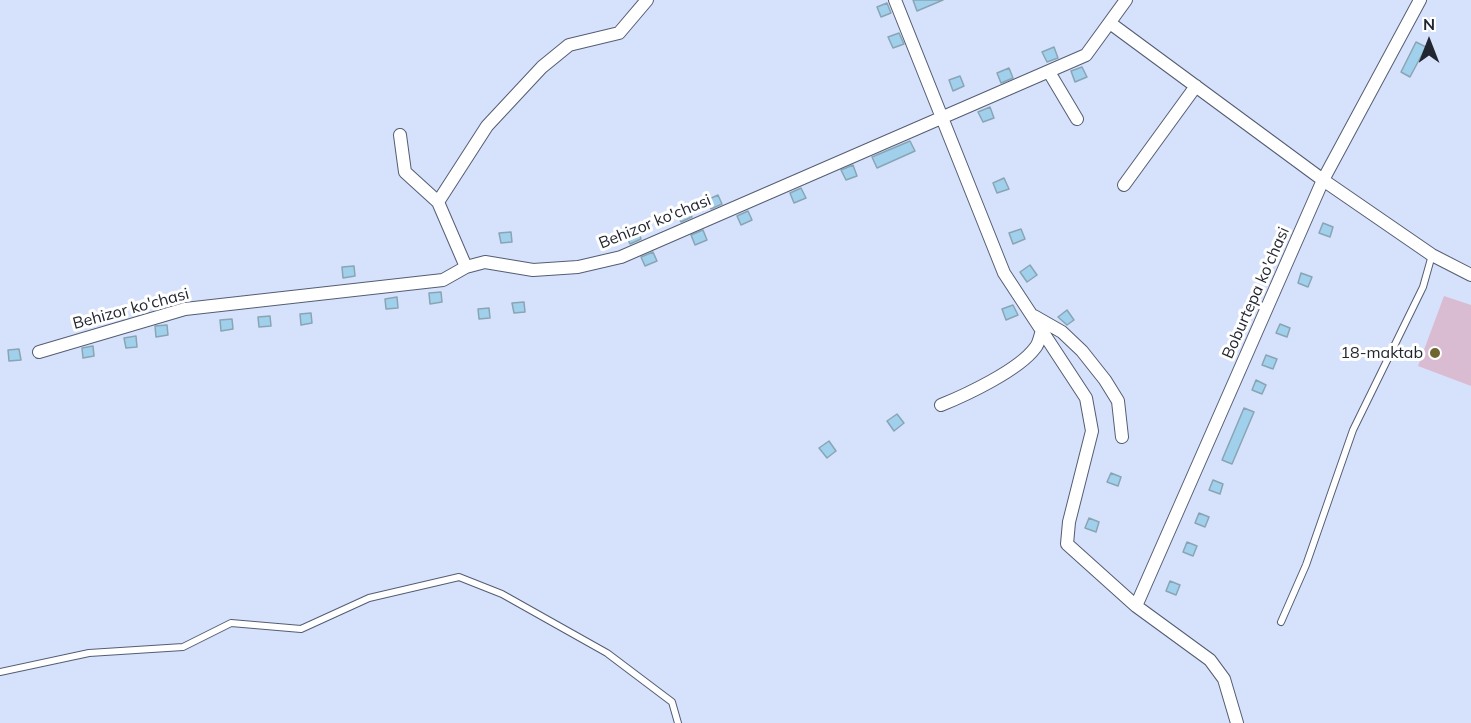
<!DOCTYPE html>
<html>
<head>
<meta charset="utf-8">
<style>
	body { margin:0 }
	#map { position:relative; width:1471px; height:723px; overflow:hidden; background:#d6e2fc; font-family:Mulish,sans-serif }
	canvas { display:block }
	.north { position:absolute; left:1399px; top:12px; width:60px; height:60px; -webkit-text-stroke:4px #fff; paint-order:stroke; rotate:0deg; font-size:16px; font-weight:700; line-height:24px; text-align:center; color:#222630 }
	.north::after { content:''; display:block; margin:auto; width:21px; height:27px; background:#222630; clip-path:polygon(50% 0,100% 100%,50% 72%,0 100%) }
</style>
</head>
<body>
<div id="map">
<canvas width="1471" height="723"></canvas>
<div class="north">N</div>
</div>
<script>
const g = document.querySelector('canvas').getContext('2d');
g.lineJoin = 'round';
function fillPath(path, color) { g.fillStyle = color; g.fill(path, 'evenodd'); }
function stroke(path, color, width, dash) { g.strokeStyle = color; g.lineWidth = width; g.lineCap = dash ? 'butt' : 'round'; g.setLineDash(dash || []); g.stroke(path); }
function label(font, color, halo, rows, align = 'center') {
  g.font = font + ' Mulish,sans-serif'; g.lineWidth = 6; g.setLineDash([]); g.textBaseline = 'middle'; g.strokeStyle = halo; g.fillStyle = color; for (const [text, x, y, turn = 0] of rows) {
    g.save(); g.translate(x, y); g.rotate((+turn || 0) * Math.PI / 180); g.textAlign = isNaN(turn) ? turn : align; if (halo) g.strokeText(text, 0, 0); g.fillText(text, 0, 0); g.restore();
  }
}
const green = new Path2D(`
	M1444,296L1471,305V386L1418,366Z`);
const building = new Path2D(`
	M913,0H943L917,11Z
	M887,3L891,13L881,17L877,7Z
	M899,33L904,44L893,48L888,37Z
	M1416,42L1426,47L1410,77L1401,72Z
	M1054,47L1058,58L1047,62L1042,52Z
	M1082,67L1087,77L1075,82L1071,71Z
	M1009,68L1013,78L1001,83L997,73Z
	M960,76L964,86L953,91L949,80Z
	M990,107L994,118L983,122L978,112Z
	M910,141L915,151L877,168L872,157Z
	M853,165L857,176L846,180L841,170Z
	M1004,178L1009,189L997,193L993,183Z
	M801,188L806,198L794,203L790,193Z
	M718,195L722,204L711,209L707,200Z
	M689,209L692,217L681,222L677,213Z
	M748,211L752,220L741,225L737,216Z
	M1323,223L1333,227L1330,237L1319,233Z
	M1021,229L1025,239L1013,244L1009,233Z
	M638,230L641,239L630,244L626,235Z
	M703,230L707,240L695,245L691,235Z
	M511,232L512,242L501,243L499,233Z
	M653,252L657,261L645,266L641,257Z
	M1030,265L1037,275L1027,282L1020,272Z
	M354,266L355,276L343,278L342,267Z
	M1301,273L1312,277L1308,287L1298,283Z
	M441,292L442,302L430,304L429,293Z
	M397,297L398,308L386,309L385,299Z
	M524,302L525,312L514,313L512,303Z
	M1013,305L1018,315L1006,320L1002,309Z
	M489,308L490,318L479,319L478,309Z
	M1067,310L1074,320L1067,325L1058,317Z
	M311,313L312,323L301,325L300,314Z
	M270,316L271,326L259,327L258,317Z
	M232,319L233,329L221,331L220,320Z
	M1280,324L1290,328L1287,337L1276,333Z
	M167,325L168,335L156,337L155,326Z
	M136,336L137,347L126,348L124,338Z
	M93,346L94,356L83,358L82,348Z
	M19,349L21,360L9,361L8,350Z
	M1266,355L1277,359L1273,369L1262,365Z
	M1256,380L1266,385L1262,394L1252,390Z
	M1244,408L1254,412L1232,464L1222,460Z
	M897,414L904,423L894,431L887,421Z
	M829,441L836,451L827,458L819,448Z
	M1111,473L1121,477L1118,486L1107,482Z
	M1213,480L1223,484L1220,494L1209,490Z
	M1199,513L1209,517L1205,527L1195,523Z
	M1089,518L1099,522L1096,532L1085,528Z
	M1187,542L1197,546L1193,556L1183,552Z
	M1170,581L1180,585L1176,595L1166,591Z`);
const service = new Path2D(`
	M1281,622L1306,565L1353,430L1423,287L1432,255
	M0,672L89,653L183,647L231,623L301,629L369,598L459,577L502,594L607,653L672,702L678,723`);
const minor = new Path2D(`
	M895,0L1004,273L1086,398L1092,431L1069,522L1067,544L1136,606L1210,660L1224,679L1237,723
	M1110,23L1323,180L1432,255L1471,275
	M1049,72L1077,119
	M400,135L405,172L438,202L466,267
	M1124,185L1196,86
	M438,202L487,126L542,67L569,45L619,33L647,0
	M1034,316L1062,332L1082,351L1105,380L1118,401L1122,437
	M39,352L185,309L443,280L466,267L485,262L533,270L578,267L621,257L1086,55L1126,0
	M941,405C966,395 1019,370 1035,348C1039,344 1040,336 1042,330
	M1136,606L1323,180L1420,0`);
const markers = [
	[1435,353,6,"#706431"]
];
const streetNames = [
	["Behizor ko'chasi",655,222,-22],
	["Boburtepa ko'chasi",1256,293,-66],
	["Behizor ko'chasi",131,309,-15]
];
const poiNames = [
	["18-maktab",1423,353]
];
fillPath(green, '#dabcd2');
fillPath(building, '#a0d0ec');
stroke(building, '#89a5b4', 1.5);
stroke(service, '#545d73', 8);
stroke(minor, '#545d73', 14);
stroke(service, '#fff', 6);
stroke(minor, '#fff', 12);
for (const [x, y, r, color] of markers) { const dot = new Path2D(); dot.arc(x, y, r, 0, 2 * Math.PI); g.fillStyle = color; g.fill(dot); stroke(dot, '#fff', 2); }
label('16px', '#222630', '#fff', streetNames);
label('16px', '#222630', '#fff', poiNames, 'right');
</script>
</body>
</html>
